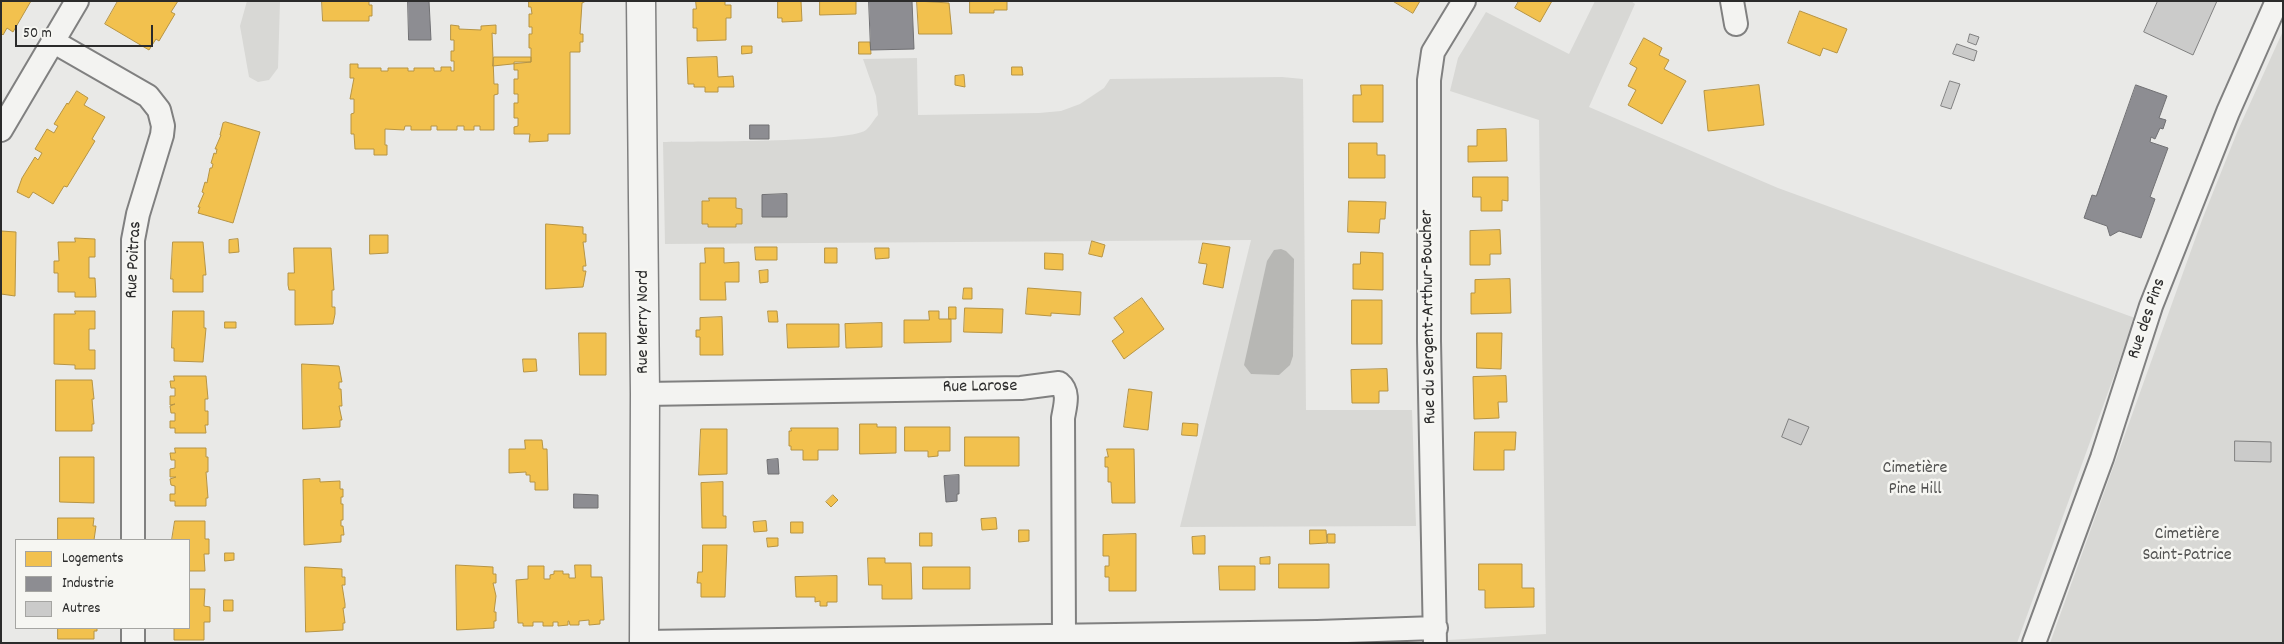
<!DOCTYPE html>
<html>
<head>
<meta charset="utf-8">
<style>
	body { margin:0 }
	#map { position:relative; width:2284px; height:644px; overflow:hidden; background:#e9e9e7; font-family:Dekko,sans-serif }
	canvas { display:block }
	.frame { position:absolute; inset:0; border:2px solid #2b2b2b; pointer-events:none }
	.legend { position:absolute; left:15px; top:539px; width:175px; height:90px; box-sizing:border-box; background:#f6f6f2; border:1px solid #a5a5a2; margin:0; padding:6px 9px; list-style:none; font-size:15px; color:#2b2b2b }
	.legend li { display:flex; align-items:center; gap:10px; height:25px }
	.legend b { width:25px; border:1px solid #a5a5a2 }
	.scale { position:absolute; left:15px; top:25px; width:138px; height:22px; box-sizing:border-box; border:2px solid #2b2b2b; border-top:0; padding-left:6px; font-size:15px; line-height:18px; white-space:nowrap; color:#2b2b2b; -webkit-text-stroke:4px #f6f6f2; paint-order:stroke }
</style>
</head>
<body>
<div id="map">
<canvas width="2284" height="644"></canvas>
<div class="frame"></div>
<ul class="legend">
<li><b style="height:14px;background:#f2c14e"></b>Logements</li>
<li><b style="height:14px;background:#8d8d92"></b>Industrie</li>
<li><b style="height:14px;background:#cbcbca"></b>Autres</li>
</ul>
<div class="scale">50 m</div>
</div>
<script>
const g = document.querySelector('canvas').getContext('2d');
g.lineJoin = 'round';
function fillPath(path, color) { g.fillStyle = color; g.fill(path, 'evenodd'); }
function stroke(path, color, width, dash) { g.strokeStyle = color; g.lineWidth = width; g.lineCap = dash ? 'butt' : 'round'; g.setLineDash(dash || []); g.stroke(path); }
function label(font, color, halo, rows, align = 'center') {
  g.font = font + ' Dekko,sans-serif'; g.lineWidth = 5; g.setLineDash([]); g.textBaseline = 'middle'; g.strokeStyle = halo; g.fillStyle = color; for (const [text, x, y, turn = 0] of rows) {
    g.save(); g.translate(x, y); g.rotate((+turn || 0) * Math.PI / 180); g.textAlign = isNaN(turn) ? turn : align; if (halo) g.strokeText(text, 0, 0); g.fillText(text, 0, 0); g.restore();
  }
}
const green = new Path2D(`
	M247,1H280L278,68L269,80L258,82L249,77L240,26Z
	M1595,1H1631L1635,4L1589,107L1778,188L2135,318L2017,643H1448V640L1546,634L1539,120L1450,91L1458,58L1486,12L1569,54Z
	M2283,31V643H2050L2202,220L2238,130Z
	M917,58L918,115L1039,113L1061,111L1080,104L1104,88L1110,79L1282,77L1303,79L1306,410H1412L1416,526L1180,527L1251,240L665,244L663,142C694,141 849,143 866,130C871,126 874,119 878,115L876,96L863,59Z`);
const water = new Path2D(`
	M1281,249L1286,251L1294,259L1293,356L1290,365L1279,375L1251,374L1244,365L1267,261L1274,250Z`);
const homes = new Path2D(`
	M1,1H31L13,32L7,28L3,35L1,33Z
	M118,1H178L171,12L175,14L159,41L156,39L149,50L105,24Z
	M322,1H369V5H372V16H369V21H323Z
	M529,1H586L582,3L580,34H583V42H580V52H570V134H548V141L529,142L530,134H514V127L518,126V118H514V103H518V94H514V79H518V70H514V62H531V48H529V34H532V27H529V14H532L531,7H529Z
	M696,1H725V5H731V18H726V40L697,41V28H693V9H696Z
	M778,1H801L802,21L782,22V18H778Z
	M820,1H856V14L820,15Z
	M917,1L949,3L952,34H919Z
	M970,1H1007V10H994V13H970Z
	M1393,1H1420L1413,13Z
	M1519,1H1552L1540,22L1515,8Z
	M1800,11L1847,29L1837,53L1823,48L1820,56L1788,43Z
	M451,25L459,26V29L481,30V26L496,25V34L492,33L494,84H498V94L494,95V130H480V126H474V130H464V126H457V130H437V126H431V130H411V126H405L404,130L385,129V145H387V155H374V149H355L354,134H351V114L354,113V99H350L354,78H350V64H358V68H381V71H388V68H408V71H414V68H434V71H441V67H451V71H454V61H451V51H454V40H451Z
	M1644,38L1662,48L1659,55L1669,60L1664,69L1686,81L1662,124L1628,105L1636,90L1628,86L1637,68L1630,64Z
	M859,42H870L871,54H859Z
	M742,46H752V53L742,54Z
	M494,57H531V62L493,66Z
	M717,57L718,77L733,76L734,87H718V92H705V87H694V84H688L687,58Z
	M1012,67H1022L1023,75H1012Z
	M964,75L965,87L955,85V76Z
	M1361,85H1383V122H1353V95H1361Z
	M1759,85L1764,125L1708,131L1704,91Z
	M77,91L88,98L84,105L105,117L92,139L95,141L67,187L64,186L53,204L33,192L29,198L17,192L22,178L35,157L38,160L42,153L35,149L47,129L54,133L58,126L54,124L67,103L68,104Z
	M226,122L260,132L233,223L198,213L200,207H198L204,193L202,192L205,182L207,183L210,168H212L213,164L211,163L214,153L216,154L217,149H215L221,135H220L223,123Z
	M1506,129L1507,161L1468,162V146H1477V130Z
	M1349,143H1377V155H1385V178H1349Z
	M1473,177H1508V201L1502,200V211H1481V197H1473Z
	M709,198H736V208L742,209V224H736V227H708V224H702V201H709Z
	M1349,201L1386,202L1385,219H1380L1379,233L1348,232Z
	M546,224L583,227V234H586V242H583L586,266H583V271H586L583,287L546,289Z
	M1500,230L1501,254H1490V265H1470V231Z
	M1,231L16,232L15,296L1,294Z
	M370,235H388V253L370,254Z
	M75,238L95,239V257H89V278H95L96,297H75V292H58V273H54V261H59L58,242H75Z
	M238,239L239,252L229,253V240Z
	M1092,241L1105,245L1102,257L1089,254Z
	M173,242H203L206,275H203V292H173V279H171Z
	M1203,243L1230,247L1223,288L1203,284L1207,264L1199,263Z
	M755,247H777V260H756Z
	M294,248H331L334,290H332V307H335V314L333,324L295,325V290H289L288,285V273H294Z
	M705,248H724V263L739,262V282H725L726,300H700V263H705Z
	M825,248H837V263H825Z
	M875,248H889V258L876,259Z
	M1361,252L1383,253V290L1353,289V264H1360Z
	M1045,253L1063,254V270L1045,269Z
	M768,270V282L760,283L759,271Z
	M1510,279L1511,313L1471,314V293H1475V280Z
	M964,288H972V299H963Z
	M1028,288L1081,292L1080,315L1051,313V316L1026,314Z
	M1142,298L1164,329L1124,359L1112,341L1124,332L1114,318Z
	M1352,300H1382V344H1352Z
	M949,307H956V319H949Z
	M965,308L1003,309L1002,333L964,332Z
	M75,311H95V329H89V350H95V369H75V365L54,364V314H75Z
	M173,311H204V328H206L203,362L174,361V348H172Z
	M768,311H777L778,322H769Z
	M929,311H939V319H951V342L904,343V320H929Z
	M722,317L723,355H700V337H696V330H700V318Z
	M225,322H236V328H225Z
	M882,323V347L846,348L845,324Z
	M787,324H839V347L788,348Z
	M579,333H606V375H580Z
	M1477,333H1502L1501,369L1477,368Z
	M523,359H536L537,371L524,372Z
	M302,364L339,366L342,382H339V389H341L342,406H339L342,420H340V427L303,429Z
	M1387,369L1388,391H1379V403H1352L1351,370Z
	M174,376H206L208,399H205V411H208V425H205L206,433H175V428H170V421H175V413H171L170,406L175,404L170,405V396H175V388H171L170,381H174Z
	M1506,376L1507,402H1498L1499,418L1474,419L1473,377Z
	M56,380H92L94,399H92L94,424H92V431H56Z
	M1129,389L1152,392L1148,430L1124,427Z
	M1183,423L1198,424L1197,436L1182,435Z
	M860,424H877V427H896V453L860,454Z
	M905,427H950V451H938V456L928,457V451H905Z
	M791,428H838V450H818V460H803V450H791V446H789V431H791Z
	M701,429H727V474L699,475Z
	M1475,432H1516L1515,450H1504V470H1474Z
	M965,437H1019V466H965Z
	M525,440H542L543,449H547L548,490H535V482H530V475H526V472L509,473V449H525Z
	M175,448H206V457H208V472H206L208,498H206V506H175V501H170V494H175V486L171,485L170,479L176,477H170V469L175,468V460H171L170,453H175Z
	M1107,449H1134L1135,503H1112L1111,482H1108V467H1105V457H1108Z
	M60,457H94V503L60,502Z
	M320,479V482L340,481V489H343V497H341V504H343V520H341V526H343L344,535H341V542L304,545L303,480Z
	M723,482V516H726V528H702L701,483Z
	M833,495L838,500L831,507L826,502Z
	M58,518H94L93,526H96L94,540H58Z
	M996,518L997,529L982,530L981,519Z
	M175,521H205V539H209V554H204L205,571H189V540H172Z
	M766,521L767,531L754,532L753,522Z
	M791,522H803V533H791Z
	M1019,530H1029V541L1019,542Z
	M1310,530H1326L1327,543L1310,544Z
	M920,533H932V546H920Z
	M1136,534V591H1109V577H1105V566H1109V556H1103V535Z
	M1328,534H1335V543H1328Z
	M1205,536V554H1193L1192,537Z
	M767,538H778V546L768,547Z
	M703,545H727L725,597H701V583H697L698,572H702Z
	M225,553H234V560L225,561Z
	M1270,557V564H1260V558Z
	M868,558H885V563H911L912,599H882V585H869Z
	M1279,564H1329V588H1279Z
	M1479,564H1522V588H1534V607L1485,608V590H1479Z
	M456,565L493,567V574H496V583H493L496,596L494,612H496V621H494V628L457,630Z
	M575,565H591V577H602L604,620H600V624L589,625V620L579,621V625H570L569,621H568V625L558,626V622H553V626H543V622H533V626H523V623H518L516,580L528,579V566H544V579H550V575L554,574V571H563V574H569V578H575Z
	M1219,566H1255V590H1220Z
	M305,567L342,569V577H345V585H342L345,604V608H343L345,623H343V630L306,632Z
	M923,567H970V589H923Z
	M837,576V602H827V606H820V601L815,602V597H796L795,577Z
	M189,589H205L204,606L210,607V622H204V640H174V628H189Z
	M224,600H233V611H224Z
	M58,628H97V631H94V639H58Z`);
const industry = new Path2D(`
	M408,1H429L431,40H409Z
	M869,1H912L914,49L871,50Z
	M2136,85L2167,96L2159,118L2166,120L2163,129L2160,128L2155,139L2151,137L2150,142L2168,148L2150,197L2155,199L2141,238L2119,231L2110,236L2107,226L2084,218L2092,195L2096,196Z
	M750,125H769V139H750Z
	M787,194V217H762V195Z
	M778,459L779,474H768L767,460Z
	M959,475V494H957V501L946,502L944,476Z
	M574,494L598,495V508H574Z`);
const building = new Path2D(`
	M2158,1H2217L2193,55L2144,32Z
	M1970,34L1979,37L1976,45L1968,42Z
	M1957,44L1977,51L1974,61L1953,54Z
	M1950,81L1960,84L1951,109L1941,106Z
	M1789,419L1809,427L1801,445L1782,437Z
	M2235,441L2271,442V462L2235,461Z`);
const minor = new Path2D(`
	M1732,1L1736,24
	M54,42L148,96L159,110L163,126L162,135L138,214L133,240V540
	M1,130L77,1
	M645,394L1021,388L1059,383C1070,392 1065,406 1063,418L1064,636
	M644,642L1317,632L1436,628
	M133,643V628
	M1435,643L1429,341V80L1433,52L1464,1
	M2034,643L2102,458L2151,306L2228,112L2277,1`);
const major = new Path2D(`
	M641,1L645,394L644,643`);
const streetNames = [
	["Rue Poitras",135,260,-87],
	["Rue du Sergent-Arthur-Boucher",1430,317,-91],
	["Rue des Pins",2148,319,-71],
	["Rue Merry Nord",645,322,-90],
	["Rue Larose",980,388,-1]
];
const parkNames = [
	["Cimetière",1915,470],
	["Pine Hill",1915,491],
	["Cimetière",2187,536],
	["Saint-Patrice",2187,557]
];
fillPath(green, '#d8d8d5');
fillPath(water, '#b7b7b4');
fillPath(homes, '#f2c14e');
stroke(homes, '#b69444', 1);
fillPath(industry, '#8d8d92');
stroke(industry, '#707073', 1);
fillPath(building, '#cbcbca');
stroke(building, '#808080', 1);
stroke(minor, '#808080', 26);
stroke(major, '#808080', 31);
stroke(minor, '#f3f3f1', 22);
stroke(major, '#f3f3f1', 28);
label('18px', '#2b2b2b', '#f6f6f2', streetNames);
label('18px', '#535352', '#f6f6f2', parkNames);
</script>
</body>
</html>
